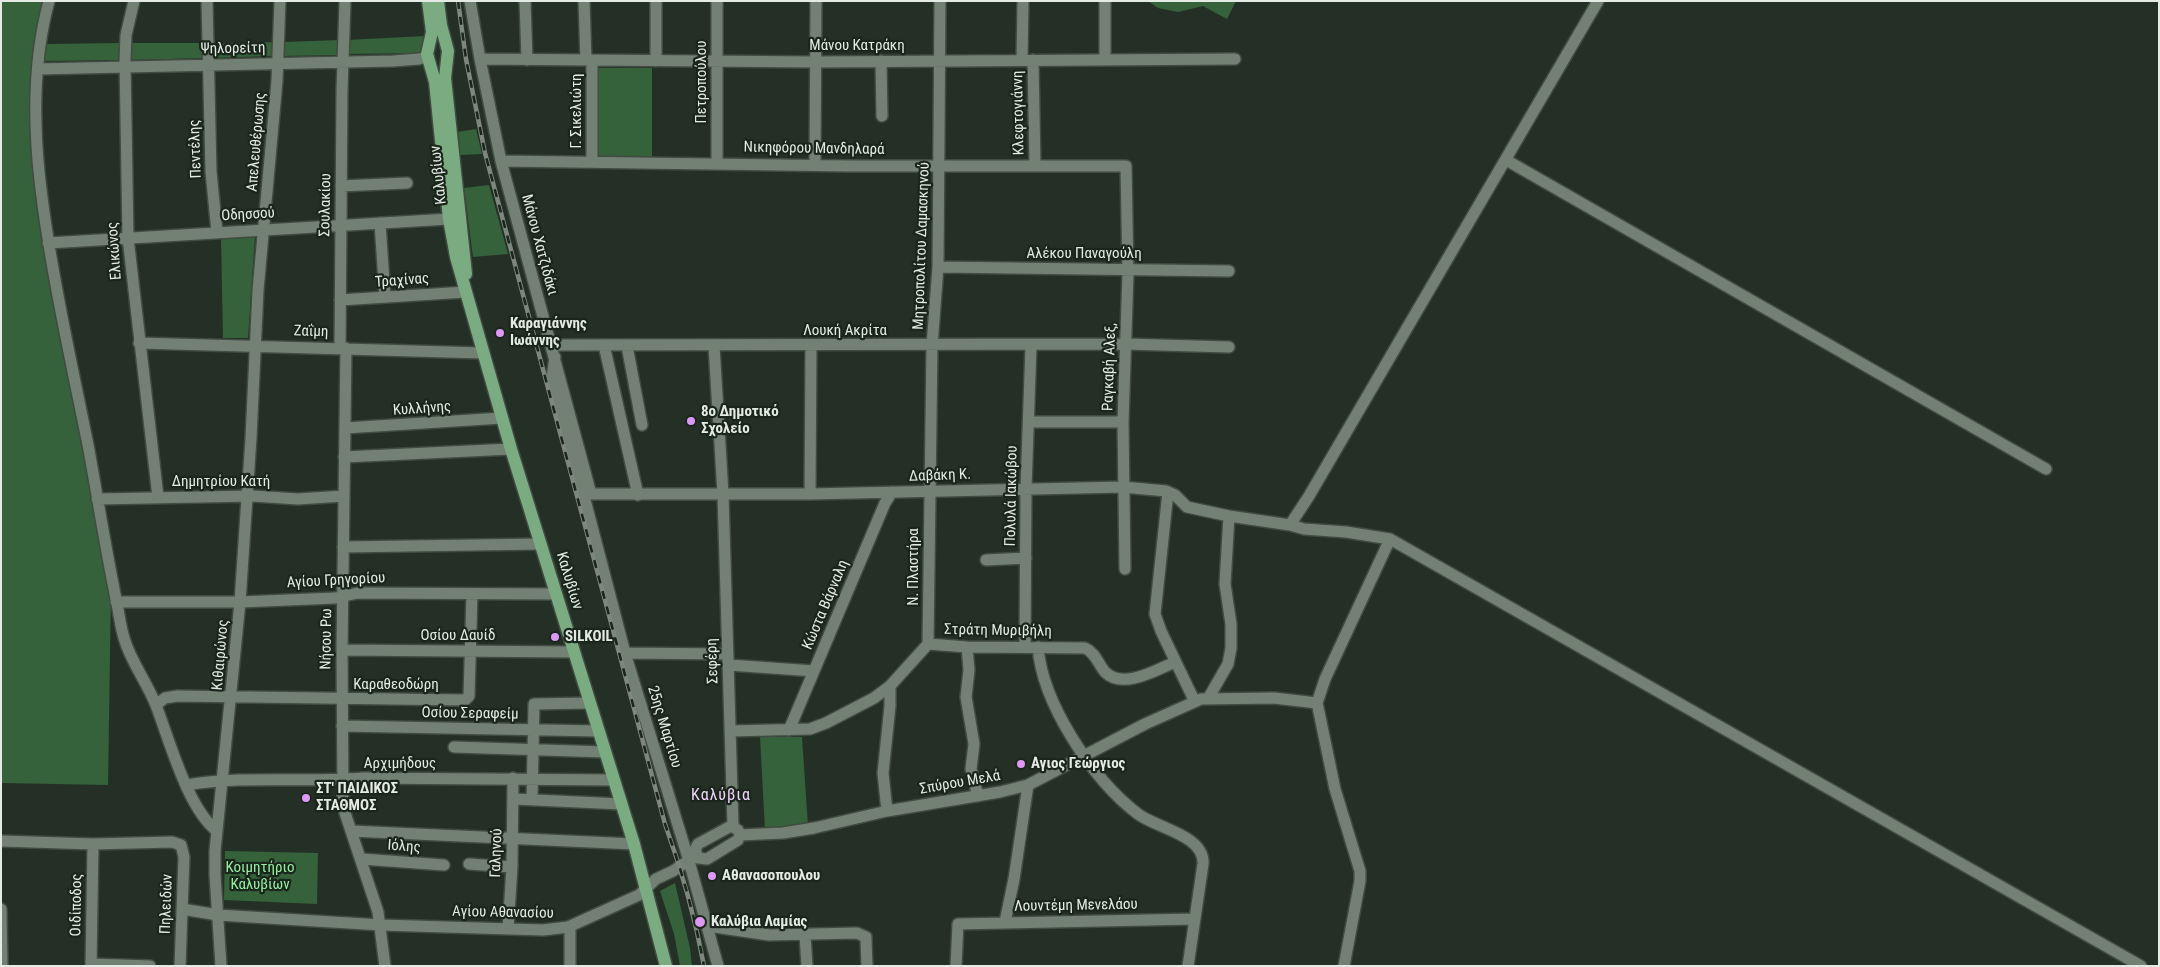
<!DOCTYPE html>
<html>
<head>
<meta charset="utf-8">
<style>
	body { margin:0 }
	#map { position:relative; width:2160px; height:967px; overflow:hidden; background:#243025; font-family:"Roboto Condensed",sans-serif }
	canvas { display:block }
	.frame { position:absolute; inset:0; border:2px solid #e4ebe4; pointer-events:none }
</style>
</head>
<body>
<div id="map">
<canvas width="2160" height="967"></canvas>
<div class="frame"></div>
</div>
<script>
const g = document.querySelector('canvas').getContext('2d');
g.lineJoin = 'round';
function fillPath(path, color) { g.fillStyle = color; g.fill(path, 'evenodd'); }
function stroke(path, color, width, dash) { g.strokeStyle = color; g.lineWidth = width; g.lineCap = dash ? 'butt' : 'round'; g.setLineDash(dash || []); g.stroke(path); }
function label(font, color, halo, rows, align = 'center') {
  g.font = font + ' "Roboto Condensed",sans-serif'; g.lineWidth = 4.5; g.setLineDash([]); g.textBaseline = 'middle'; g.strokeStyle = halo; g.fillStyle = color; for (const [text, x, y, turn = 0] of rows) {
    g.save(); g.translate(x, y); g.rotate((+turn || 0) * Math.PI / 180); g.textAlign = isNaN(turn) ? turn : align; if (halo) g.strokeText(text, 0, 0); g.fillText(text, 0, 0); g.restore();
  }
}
const green = new Path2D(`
	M1,1H44L32,116L36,205L51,294L111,591L108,785L1,783Z
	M1148,1H1236L1227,19L1203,6L1178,12L1158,8Z
	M425,36L420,53L347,54V40Z
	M339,40L338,55L284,56V42Z
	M274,42L273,56L211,58V44Z
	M120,43V60L44,61L47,44Z
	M130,43H204L205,58L129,60Z
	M597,68H652V157L598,158Z
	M476,129L482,154L460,155L457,132Z
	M489,185L508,254L473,257L464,188Z
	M255,236L248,338H223L221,239Z
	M760,737H802L808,826L765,830Z
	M225,851L318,853L317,904L224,900Z
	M675,883L690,948L692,966H680L674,934L660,891Z`);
const minor = new Path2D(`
	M49,1C24,93 39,193 56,285C66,340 78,395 89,450C98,500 106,550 116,599C119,612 120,625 124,638C131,663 148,683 157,708C170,742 188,809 217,831
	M134,1L126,35L125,60L128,238L158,497
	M207,1L211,172L217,232
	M470,1L480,59L501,161L591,494
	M525,1L527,60
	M584,1L586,60
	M1105,1V60
	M480,59L816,62L1235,59
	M592,60V161
	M1022,60L1023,1
	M1033,60L1035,165
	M656,61V1
	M881,61L882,116
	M38,69L393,61L419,59L428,57
	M1506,160L2046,469
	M501,161L849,166H1126L1128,273L1123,422L1125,569
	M717,163V1
	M815,165L816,1
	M341,186L407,183
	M380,223L385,297
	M48,243L449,219
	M938,267L1229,271
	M340,300L466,292
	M139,343L482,353
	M604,345L638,495
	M627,346L642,425
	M714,346L723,494L733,826
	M552,347L559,345L1125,344L1229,347
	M340,348L342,91L345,1
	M346,348L342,650L343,798L345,813L378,912L385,966
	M555,357L552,378L580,488L584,496L625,653L689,861L718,966
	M1029,422H1123
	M345,428L502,418
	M344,457L511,449
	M1168,492L1155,614L1161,631L1194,700
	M810,494L811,346
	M584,496L587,494H810L1123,487L1166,491L1175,495L1187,507L1229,516L1290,525L1304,529L1346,532L1390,539L2141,966
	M97,499L253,496L298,499L344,496
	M1290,525L1309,496L1598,1
	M343,547L541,544
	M986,560L1026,558
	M116,602H240L335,598L358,593L556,594
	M928,644L932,346L938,267L940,1
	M928,644L967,647L1085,648C1096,653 1098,664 1105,672C1123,690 1156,670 1175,662
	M1025,646L1026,488L1031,346
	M967,647L969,670L966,697L974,744L971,769L978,796
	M1038,647C1042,703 1093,780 1138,814C1156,828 1205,835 1203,864L1188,966
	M342,650L574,652
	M625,653L728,654
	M729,665L814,671
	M1209,697L1228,664L1231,648V624L1225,584L1229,516
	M156,705L165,698L177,696L465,700L469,696L472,594
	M342,726L598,731
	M789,730L885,503L892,492
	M730,731L810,729L826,723L874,698L890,686L928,644
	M454,747L605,752
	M187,785C245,775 304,783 363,778L614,780
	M514,799L621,804
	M532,800L534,704L589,703
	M887,811L883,773L890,706V686
	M731,826L738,830L740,835L738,840L707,859L698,858L695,850L698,844Z
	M351,831L634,844
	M740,835L783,833L814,828L887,811L1000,792L1028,785L1145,724L1201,699L1274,698L1317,703
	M1,841L93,844L172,842L181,845L184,857L180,966
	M362,859L444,865
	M469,864L512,867
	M1,909L2,966
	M182,909L218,915L381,925L543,930L568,927L639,895L656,879L673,871L697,855
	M1005,922L1014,879L1028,785
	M708,926L769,935L857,933L866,937V939L867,966
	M508,929L512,867L513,778
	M805,935L807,966
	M91,964L150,966
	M91,966L93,844
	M221,966L215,875V851L240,602L251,438L258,290L277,81L280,1
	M570,966V926
	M956,966L958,924L1194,919
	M1344,966L1360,881V871L1335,789L1319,712L1317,703L1325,679L1390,539`);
const major = new Path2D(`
	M428,1L432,32L427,54L435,82L449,219L456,257L511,449L634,844L666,966
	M438,1L441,25L448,51L445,78L466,274`);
const rail = new Path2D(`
	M458,1L466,59L485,153L665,824C682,871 695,917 704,966`);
const markers = [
	[500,333,5,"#dc99f4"],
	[691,421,5,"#dc99f4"],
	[555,637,5,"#dc99f4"],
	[1021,764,5,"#dc99f4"],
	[306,798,5,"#dc99f4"],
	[712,876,5,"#dc99f4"],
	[700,922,6,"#dc99f4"]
];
const streetNames = [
	["Μάνου Κατράκη",857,46],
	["Ψηλορείτη",233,49,-1],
	["Πετροπούλου",702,82,-90],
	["Γ. Σικελιώτη",577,111,-90],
	["Κλεφτογιάννη",1019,113,-91],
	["Απελευθέρωσης",257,142,-85],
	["Πεντέλης",196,149,-92],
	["Νικηφόρου Μανδηλαρά",814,149,1],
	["Καλυβίων",439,175,-96],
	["Σουλακίου",326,205,-89],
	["Οδησσού",248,215,-3],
	["Μάνου Χατζιδάκι",539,245,75],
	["Μητροπολίτου Δαμασκηνού",922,246,-88],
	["Ελικώνος",115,251,-94],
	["Αλέκου Παναγούλη",1084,254],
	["Τραχίνας",402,281,-4],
	["Λουκή Ακρίτα",845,331],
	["Ζαΐμη",311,332,2],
	["Ραγκαβή Αλεξ,",1110,367,-88],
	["Κυλλήνης",422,409,-4],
	["Δαβάκη Κ.",940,476,-2],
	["Δημητρίου Κατή",221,482],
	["Πολυλά Ιακώβου",1012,496,-89],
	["Ν. Πλαστήρα",914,567,-90],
	["Αγίου Γρηγορίου",336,581,-3],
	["Καλυβίων",569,581,73],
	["Κώστα Βάρναλη",826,605,-67],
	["Στράτη Μυριβήλη",998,631,1],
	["Οσίου Δαυίδ",458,636],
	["Νήσου Ρω",327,639,-89],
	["Κιθαιρώνος",221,655,-85],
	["Σεφέρη",713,661,-92],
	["Καραθεοδώρη",396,685],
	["Οσίου Σεραφείμ",470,714,1],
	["25ης Μαρτίου",664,727,73],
	["Αρχιμήδους",400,764],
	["Σπύρου Μελά",960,783,-10],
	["Ιόλης",404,847,4],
	["Γαληνού",497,853,-88],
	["Πηλειδών",167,904,-88],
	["Οιδίποδος",77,905,-89],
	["Λουντέμη Μενελάου",1076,906,-1],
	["Αγίου Αθανασίου",503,913,1]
];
const poiNames = [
	["Καραγιάννης",510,324],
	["Ιωάννης",510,341],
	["8ο Δημοτικό",701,412],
	["Σχολείο",701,429],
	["SILKOIL",565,637],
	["Ὰγιος Γεώργιος",1031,764],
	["ΣΤ' ΠΑΙΔΙΚΟΣ",316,789],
	["ΣΤΑΘΜΟΣ",316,806],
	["Αθανασοπουλου",722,876],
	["Καλύβια Λαμίας",711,922]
];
const parkNames = [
	["Κοιμητήριο",260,868],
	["Καλυβίων",260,885]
];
const neighbourhoodNames = [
	["Καλύβια",721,796]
];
fillPath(green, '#35613b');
stroke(minor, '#414b41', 14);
stroke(major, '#414b41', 15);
stroke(minor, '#738074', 11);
stroke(major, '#7bab81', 12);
stroke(rail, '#7d877e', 4.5);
stroke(rail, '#1a261b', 2.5, [8]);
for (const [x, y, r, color] of markers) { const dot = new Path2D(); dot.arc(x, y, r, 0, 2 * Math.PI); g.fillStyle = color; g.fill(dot); stroke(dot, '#1a261b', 2); }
label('15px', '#e4ebe4', '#1a261b', streetNames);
label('bold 15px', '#e4ebe4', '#1a261b', poiNames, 'left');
label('15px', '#96eda0', '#1a261b', parkNames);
g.letterSpacing = '1px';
label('16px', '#f1d5fc', '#1a261b', neighbourhoodNames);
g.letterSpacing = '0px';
</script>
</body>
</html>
